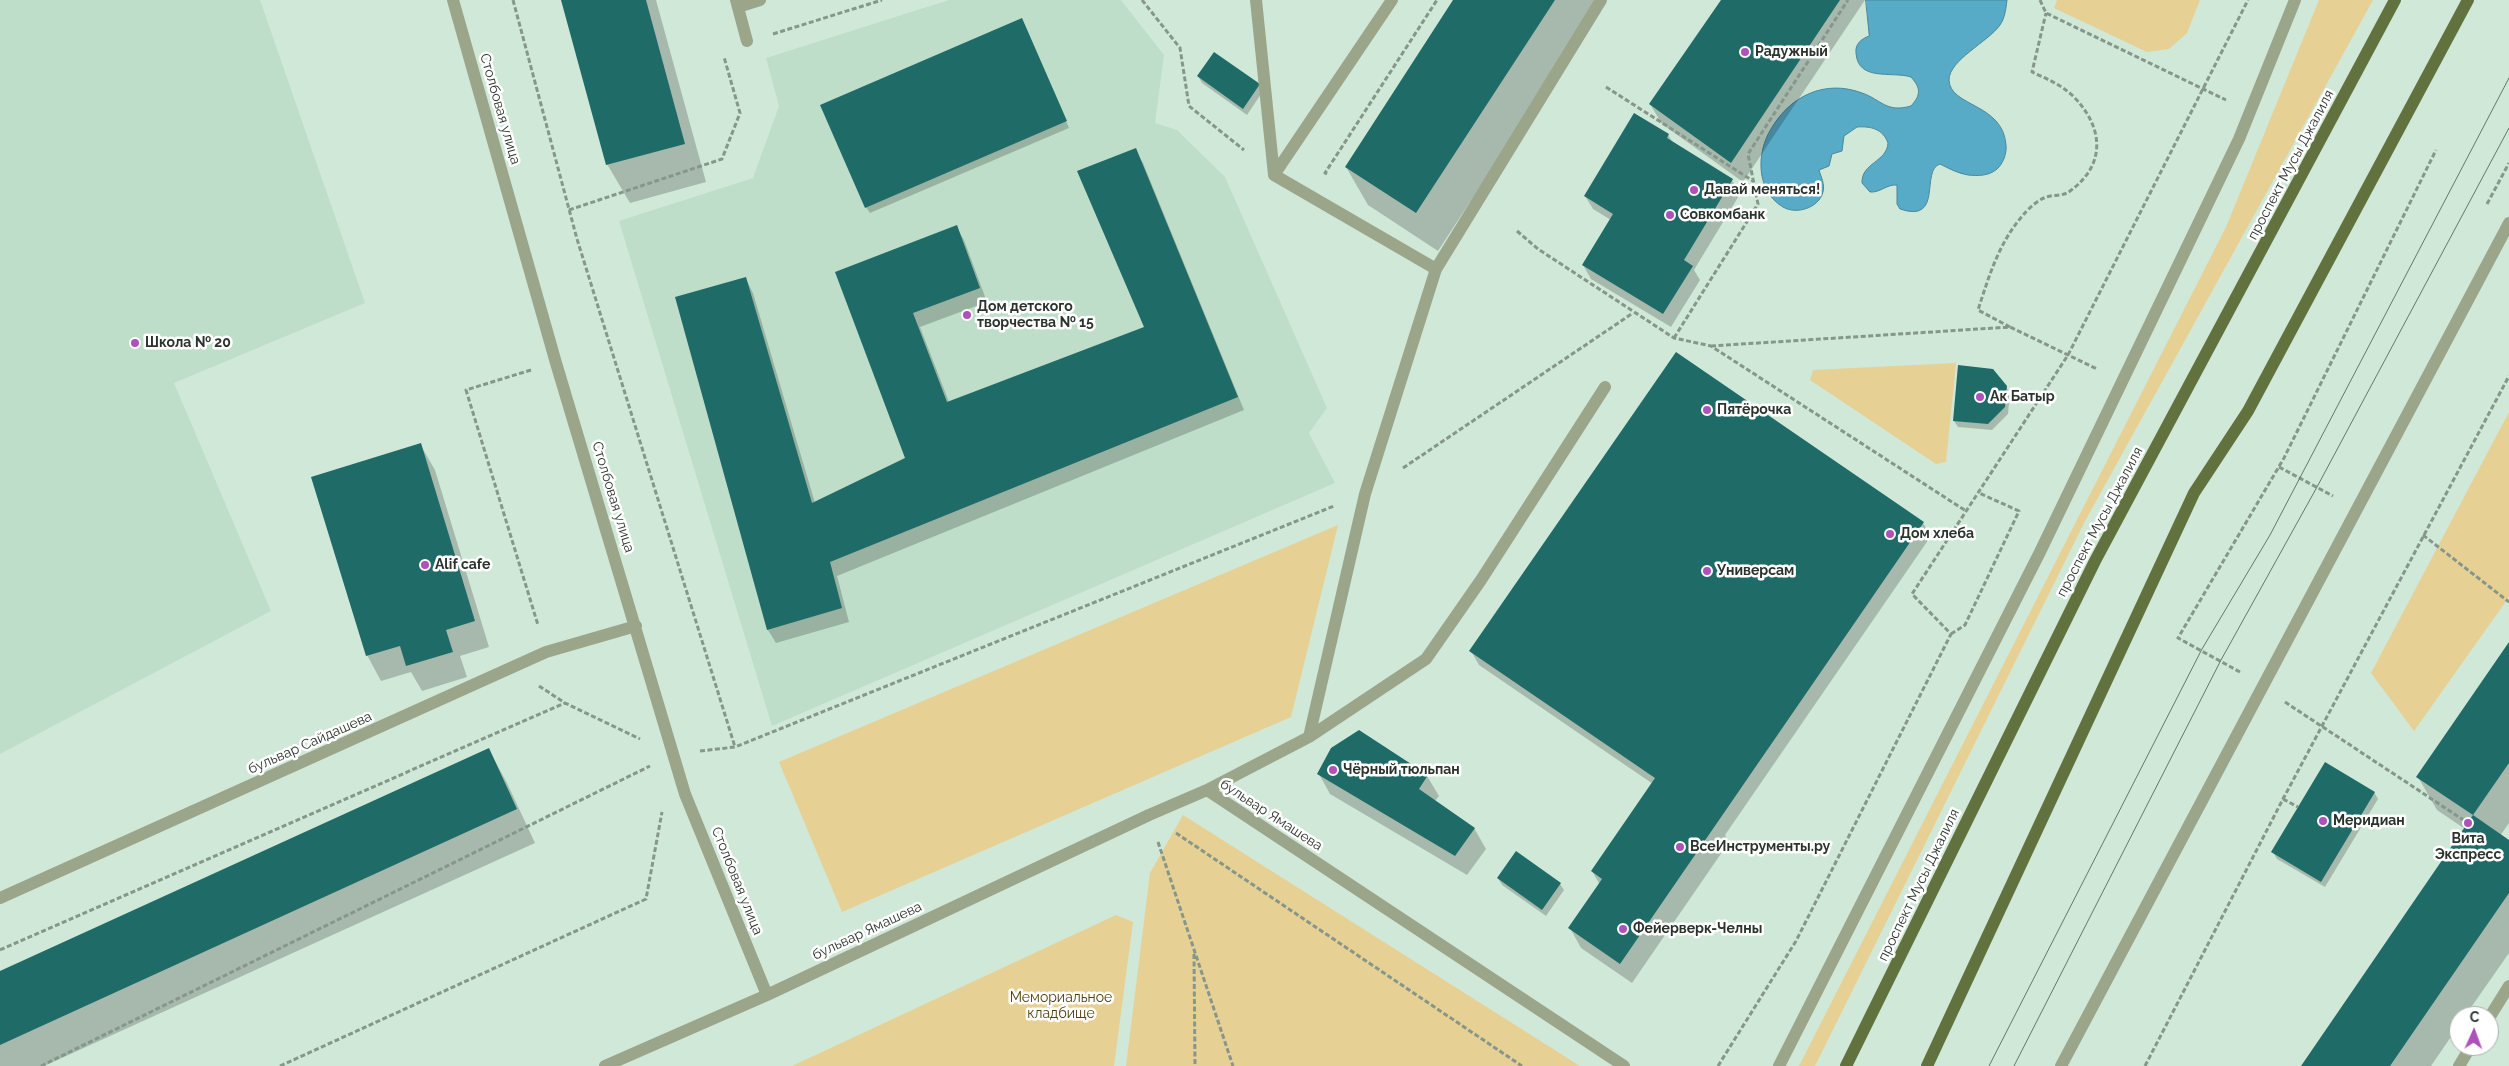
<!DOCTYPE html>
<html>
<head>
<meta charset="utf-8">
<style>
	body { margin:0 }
	#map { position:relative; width:2509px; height:1066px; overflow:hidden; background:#d0e8d8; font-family:Raleway,sans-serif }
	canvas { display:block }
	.north { position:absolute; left:2449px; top:1006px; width:50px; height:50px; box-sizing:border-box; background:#fff; border:1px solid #aaaeab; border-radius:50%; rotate:2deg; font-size:14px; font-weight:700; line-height:20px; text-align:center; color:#2a342d }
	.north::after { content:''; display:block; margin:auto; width:18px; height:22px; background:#ae51bb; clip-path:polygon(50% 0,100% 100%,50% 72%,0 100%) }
</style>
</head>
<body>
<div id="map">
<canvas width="2509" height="1066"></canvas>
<div class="north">С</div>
</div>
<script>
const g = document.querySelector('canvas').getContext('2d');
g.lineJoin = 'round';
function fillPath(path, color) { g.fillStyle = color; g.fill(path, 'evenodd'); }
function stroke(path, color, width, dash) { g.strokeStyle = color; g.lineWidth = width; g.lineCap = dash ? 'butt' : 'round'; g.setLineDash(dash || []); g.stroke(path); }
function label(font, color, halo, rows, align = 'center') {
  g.font = font + ' Raleway,sans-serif'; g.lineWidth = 5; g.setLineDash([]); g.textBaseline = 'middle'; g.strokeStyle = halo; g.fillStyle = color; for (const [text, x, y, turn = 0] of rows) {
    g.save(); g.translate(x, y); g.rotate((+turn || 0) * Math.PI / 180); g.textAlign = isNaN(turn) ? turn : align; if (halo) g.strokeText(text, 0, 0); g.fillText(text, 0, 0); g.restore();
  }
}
const built = new Path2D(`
	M0,0H260L365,303L174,383L271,611L0,754Z
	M949,0H1121L1164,55L1155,123L1177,130L1225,177L1327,408L1309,433L1335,483L772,726L619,221L753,178L779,106L766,58Z`);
const green = new Path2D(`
	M2057,0H2200L2187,33L2169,49L2147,52L2054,8Z
	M2319,0H2373L2084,523L1815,1066H1799L2226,227Z
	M1956,363L1946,462L1936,464L1810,380L1813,370Z
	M2509,412V597L2414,731L2371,673Z
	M1338,525L1291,717L842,912L779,762Z
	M1183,815L1580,1066H1126L1150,873Z
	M1116,915L1133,922L1114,1066H792Z`);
const water = new Path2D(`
	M1866,0H2007C2006,8 2005,18 2000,25C1988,42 1949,60 1949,80C1950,107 2003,103 2006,145C2007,153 2003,164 1997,169C1989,176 1978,176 1968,175C1957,173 1950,169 1940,164C1920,170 1944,224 1900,209L1897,204V185C1887,184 1880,193 1870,192L1862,183C1861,163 1887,162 1888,143C1883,129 1871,126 1857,127L1844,136L1842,151L1832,154L1829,166L1819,170C1821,177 1825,184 1823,192C1819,208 1796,215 1783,207C1756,191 1756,153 1771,129C1790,96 1825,79 1862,93C1882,100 1886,113 1911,106C1921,95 1921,88 1911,77C1892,71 1858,82 1856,53C1855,44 1861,39 1869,36Z`);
const shadow = new Path2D(`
	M562,0H656L706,182L630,203L607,164Z
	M1455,0H1602L1438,251L1368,205L1346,167Z
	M1723,0H1865L1743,182L1662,124L1650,104Z
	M1022,19L1069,128L870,213L866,207Z
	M1198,76L1260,85L1263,91L1247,115L1202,83Z
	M1668,135L1674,144L1732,180L1740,194L1694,270L1700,280L1671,327L1591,279L1583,265L1611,220L1593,209L1585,196Z
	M1135,150L1143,163L1244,410L837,576L849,622L776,643L768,630L677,298L746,279L753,293L815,503L907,458L836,273L956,227L964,240L987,302L920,327L949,402L1145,328Z
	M2006,387L2010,394L2008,414L1992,430L1958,427L1954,421Z
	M420,444L435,470L489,647L460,656L467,677L422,691L411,672L381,681L367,655Z
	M1923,523L1931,536L1725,835L1729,842L1632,983L1581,948L1570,928L1600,885L1592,871L1653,784L1479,665L1471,651Z
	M2509,645V823L2500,836L2509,841V953L2465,1016H2459V1025L2431,1066H2302L2465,829L2437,810L2418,777Z
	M1359,732L1427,776L1439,796L1435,801L1474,828L1486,849L1467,875L1330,794L1319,774Z
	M489,750L507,783L535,843L44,1066H0V972Z
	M2374,792L2378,799L2325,887L2277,859L2273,852Z
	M1498,878L1560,884L1564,890L1546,916L1502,885Z`);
const building = new Path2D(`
	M561,0H646L685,144L606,165Z
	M1453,0H1555L1416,213L1345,167Z
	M1721,0H1840L1731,163L1649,104Z
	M1022,18L1067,121L865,208L820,105Z
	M1214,52L1260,84L1243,109L1197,76Z
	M1634,113L1669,134L1667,138L1733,179L1684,260L1693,266L1663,314L1582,265L1613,214L1584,196Z
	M1136,148L1238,397L830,562L842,608L767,630L675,297L746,277L812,503L905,458L835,272L957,225L980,288L913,313L947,402L1144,327L1077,171Z
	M1676,352L1924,522L1620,964L1568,928L1602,879L1591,871L1655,778L1469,651Z
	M1958,365L1993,369L2007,386L2005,407L1988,424L1953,421Z
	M421,443L475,621L446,630L453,652L406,666L400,646L366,656L311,477Z
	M2509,642V763L2473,815L2416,777Z
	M1359,730L1428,775L1419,789L1475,828L1455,856L1317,774L1331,748Z
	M489,748L517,809L0,1045V971Z
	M2325,762L2375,792L2321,882L2271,852Z
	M2473,815L2509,840V893L2390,1066H2301Z
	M1516,851L1561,883L1542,910L1497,878Z`);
const path = new Path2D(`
	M513,0L577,239L735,747
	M1142,0L1180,48L1189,106L1244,150
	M2040,0L2046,13L2226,100
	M773,34L882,0
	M1606,87L1753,181
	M1327,174L1325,173L1437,0
	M2487,204L2509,163
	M569,210L722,159L740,113L724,57
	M1517,231L1538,249L1674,338L1711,346L1966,511
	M2010,327L1978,310C1989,276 1999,242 2024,214C2028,209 2038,200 2044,198C2052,194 2063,197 2070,191C2106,165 2104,128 2074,97C2062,85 2047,79 2032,72L2046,13
	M1674,338L1758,204L1748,154L1848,0
	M1711,346L2010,327L2097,369
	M531,370L466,390L538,625
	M2279,467L2333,496
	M1403,468L1633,313
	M2423,535L2509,602
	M1951,634L1965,625L2019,511L1979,493
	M2240,672L2178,638L2284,458L2436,150
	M539,686L565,703L640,739
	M2285,702L2468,823
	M700,751L735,747L1334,506
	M2283,799L2298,807
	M1176,833L1522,1066
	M1158,842L1233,1066
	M0,950L565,703
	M1194,954L1195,1066
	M41,1066L650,766
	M280,1066L646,899L662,812
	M1718,1066L1796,941L1951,634L1912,594L2068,355L2248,0
	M2145,1066L2283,799L2509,376`);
const minor = new Path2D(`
	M453,0L556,363L685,794L767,995
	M736,0L747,41
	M1256,0L1274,175
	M738,7L760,0
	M1436,269L1601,0
	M1309,737L1365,494L1436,269L1274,175L1392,0
	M1207,790L1309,737L1426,659L1481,580L1605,387
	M0,898L546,652L636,626
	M2489,1018L2509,986
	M605,1066L767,995L1149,815L1207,790L1624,1066
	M1779,1066L2040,552L2239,139L2295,0
	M2061,1066L2509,223
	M2459,1066L2471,1046`);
const major = new Path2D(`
	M1846,1066L2095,561L2395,0
	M1927,1066L2194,493L2248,411L2468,0`);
const tram = new Path2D(`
	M1989,1066L2202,649L2270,535L2509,78
	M2014,1066L2221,660L2317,487L2509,128`);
const markers = [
	[1745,52,5,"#ae51bb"],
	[1694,190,5,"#ae51bb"],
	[1670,215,5,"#ae51bb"],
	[967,315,5,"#ae51bb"],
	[135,343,5,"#ae51bb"],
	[1980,397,5,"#ae51bb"],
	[1707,410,5,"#ae51bb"],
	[1890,534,5,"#ae51bb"],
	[425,565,5,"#ae51bb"],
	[1707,571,5,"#ae51bb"],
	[1333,770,5,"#ae51bb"],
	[2323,821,5,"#ae51bb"],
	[2468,823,5,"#ae51bb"],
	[1680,847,5,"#ae51bb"],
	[1623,929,5,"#ae51bb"]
];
const poiNames = [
	["Радужный",1755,52],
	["Давай меняться!",1704,190],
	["Совкомбанк",1680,215],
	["Дом детского",977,307],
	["творчества № 15",977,323],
	["Школа № 20",145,343],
	["Ак Батыр",1990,397],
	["Пятёрочка",1717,410],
	["Дом хлеба",1900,534],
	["Alif cafe",435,565],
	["Универсам",1717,571],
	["Чёрный тюльпан",1343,770],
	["Меридиан",2333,821],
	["Вита",2468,839,"center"],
	["Экспресс",2468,855,"center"],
	["ВсеИнструменты.ру",1690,847],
	["Фейерверк-Челны",1633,929]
];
const streetNames = [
	["Столбовая улица",500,109,74],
	["проспект Мусы Джалиля",2291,165,-62],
	["Столбовая улица",613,497,73],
	["проспект Мусы Джалиля",2100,522,-62],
	["бульвар Сайдашева",310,743,-24],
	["бульвар Ямашева",1271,815,33],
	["Столбовая улица",737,881,68],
	["проспект Мусы Джалиля",1919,885,-64],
	["бульвар Ямашева",867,931,-25]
];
const parkNames = [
	["Мемориальное",1061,998],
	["кладбище",1061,1014]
];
fillPath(built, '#bfdec9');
fillPath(green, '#e7d094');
fillPath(water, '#58abc7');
stroke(water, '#4a8799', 1);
fillPath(shadow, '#0003');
fillPath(building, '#1f6b67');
stroke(path, '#85968a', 3, [5, 2.5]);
stroke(minor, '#9ba589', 12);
stroke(major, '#62723f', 12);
stroke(tram, '#66766b', 1);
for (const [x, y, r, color] of markers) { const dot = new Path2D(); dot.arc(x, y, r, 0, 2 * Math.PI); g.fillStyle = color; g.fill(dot); stroke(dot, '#fff', 2); }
label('bold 14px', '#2a342d', '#fff', poiNames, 'left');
label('14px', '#2a342d', '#fff', streetNames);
label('14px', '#53410b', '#fff', parkNames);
</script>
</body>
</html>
